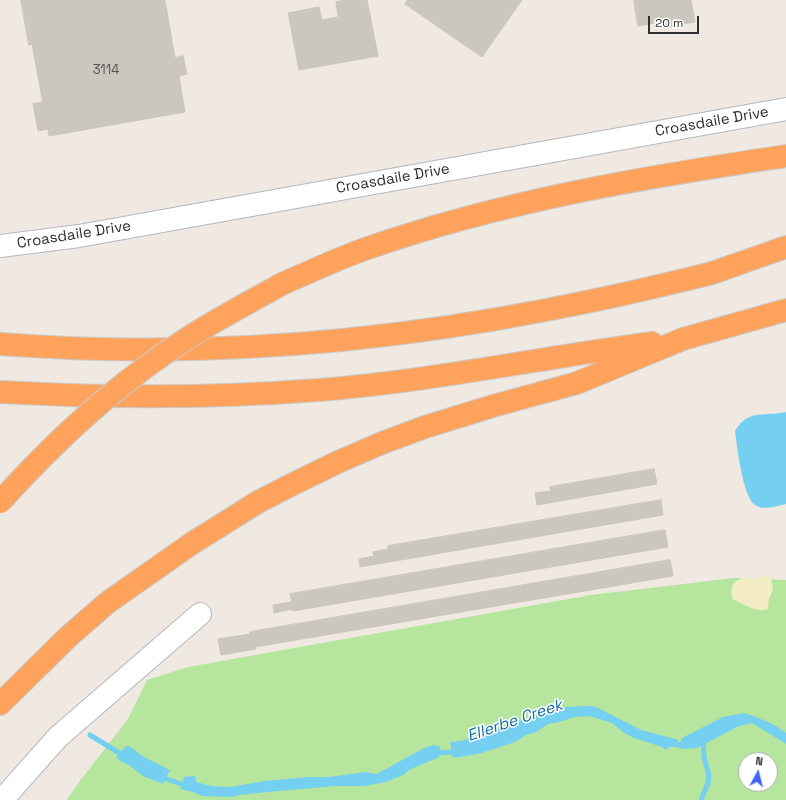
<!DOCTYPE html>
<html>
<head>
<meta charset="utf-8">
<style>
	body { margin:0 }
	#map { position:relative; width:786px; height:800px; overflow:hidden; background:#efe9e1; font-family:"Space Grotesk",sans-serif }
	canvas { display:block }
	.north { position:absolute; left:738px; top:752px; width:40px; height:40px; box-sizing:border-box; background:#fff; border:1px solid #ababab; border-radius:50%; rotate:7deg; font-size:11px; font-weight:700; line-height:16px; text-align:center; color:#2e2e2e }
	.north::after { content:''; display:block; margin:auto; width:14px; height:18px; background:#4264fb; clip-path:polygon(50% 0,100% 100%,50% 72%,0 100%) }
	.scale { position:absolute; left:648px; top:16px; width:51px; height:18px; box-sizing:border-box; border:2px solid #2e2e2e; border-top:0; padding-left:5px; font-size:12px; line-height:14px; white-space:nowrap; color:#2e2e2e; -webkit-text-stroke:3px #fff; paint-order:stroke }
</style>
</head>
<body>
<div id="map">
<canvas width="786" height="800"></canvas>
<div class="north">N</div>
<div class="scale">20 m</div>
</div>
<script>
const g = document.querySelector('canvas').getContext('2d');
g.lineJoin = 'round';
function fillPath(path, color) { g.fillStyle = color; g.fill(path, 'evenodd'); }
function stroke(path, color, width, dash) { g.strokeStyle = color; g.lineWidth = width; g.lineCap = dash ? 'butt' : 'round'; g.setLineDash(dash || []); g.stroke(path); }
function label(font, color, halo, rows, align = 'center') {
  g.font = font + ' "Space Grotesk",sans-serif'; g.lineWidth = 3; g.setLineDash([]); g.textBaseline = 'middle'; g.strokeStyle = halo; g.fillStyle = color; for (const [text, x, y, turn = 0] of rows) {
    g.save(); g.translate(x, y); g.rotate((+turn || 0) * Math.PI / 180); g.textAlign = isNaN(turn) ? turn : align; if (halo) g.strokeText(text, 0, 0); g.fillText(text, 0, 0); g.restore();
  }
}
const green = new Path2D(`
	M734,578L786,580V800H67L79,782L128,719L147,680L188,667L591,595ZM746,760H770V784H746Z`);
const sand = new Path2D(`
	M766,575L771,578L773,590L769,598L768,609C756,613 743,604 733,599C729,588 733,579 746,578C748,578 751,579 753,579C756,579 761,576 766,575Z`);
const water = new Path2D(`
	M786,412V504C777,506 763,511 755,505C743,497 737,447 735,431C749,408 765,417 786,412Z
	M591,706L598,708L641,730L679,740L666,750L662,747L634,738L623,732L612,723L589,716L574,717L563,721L548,724L536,732L526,735L515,742L478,754L453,758L450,742L461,741L479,735L509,724L564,707Z
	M744,713C760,718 773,723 786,733V744L752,723L739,726L697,748L679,749L682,738L723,717Z
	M434,745L440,747L439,757L409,770L403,775L386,782L365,786H336L267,792L239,795L231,797L202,796L193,792L180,789L184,777L195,776L196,782L211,786L231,787L264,781L310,777H329L365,772L377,774L424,748Z
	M126,746L131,747L142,756L170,770L163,784L143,776L129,765L120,761L116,757Z`);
const stream = new Path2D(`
	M90,735L124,756
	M668,744L686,745
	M432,753L458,752
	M161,777L187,786
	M701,800L708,783L709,776L704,757L703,739`);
const building = new Path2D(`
	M21,0H165L175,58L176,59L174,60L175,66L176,73H178L179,76L185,112L49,136L32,44L29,45Z
	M347,0H367L378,56L299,70L288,13L319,7L322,20L338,17L336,2Z
	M408,0H522L482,57L405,4Z
	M634,0H691L695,22L661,28L660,22L638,26Z
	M183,56L187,74L179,76L178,73H176L174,60L176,59L175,58Z
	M43,102L48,129L38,131L33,104Z
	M654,469L657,484L537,505L535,493L551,491L550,487Z
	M661,500L663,515L360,567L359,559L374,556L373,552L388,549V546Z
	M665,530L668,547L293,611V609L274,613L273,605L292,602L290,594Z
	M670,560L673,576L255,647L256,649L221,655L218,639L250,634V632Z`);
const minor = new Path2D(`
	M0,246L79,236L786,109
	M2,800L58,737L200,614`);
const highway = new Path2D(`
	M284,283C312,271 339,258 368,248C503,201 645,177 786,156
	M0,344C183,358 367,345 546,310C588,302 630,293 671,283C687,279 703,276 718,271C741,263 763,255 786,247
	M0,392C106,398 214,398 319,390C431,381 541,358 652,343
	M0,704L68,637L107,603L191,544L258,502L289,486L338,462L382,443L425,427L493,406L577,383L683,339L786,310`);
const highwayBridge = new Path2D(`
	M0,502C48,449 108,392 167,352C204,326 244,305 284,283`);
const numberNames = [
	["3114",106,70]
];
const streetNames = [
	["Croasdaile Drive",712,122,-10],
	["Croasdaile Drive",393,179,-10],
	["Croasdaile Drive",74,235,-9]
];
const waterNames = [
	["Ellerbe Creek",515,721,-19]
];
fillPath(green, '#b6e59e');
fillPath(sand, '#f3ecc5');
fillPath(water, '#75cff0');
stroke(stream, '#75cff0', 5);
fillPath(building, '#cbc7bf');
stroke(building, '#cbc5ba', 1);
stroke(minor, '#b4b7c1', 24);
stroke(highway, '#c9c9c9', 24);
stroke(minor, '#fff', 22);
stroke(highway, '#ffa35c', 22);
stroke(highwayBridge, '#c9c9c9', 24, []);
stroke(highwayBridge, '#ffa35c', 22);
label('13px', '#555452', null, numberNames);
label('15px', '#2e2e2e', '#fff', streetNames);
label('italic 16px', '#0d6fa3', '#fff', waterNames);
</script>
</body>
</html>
